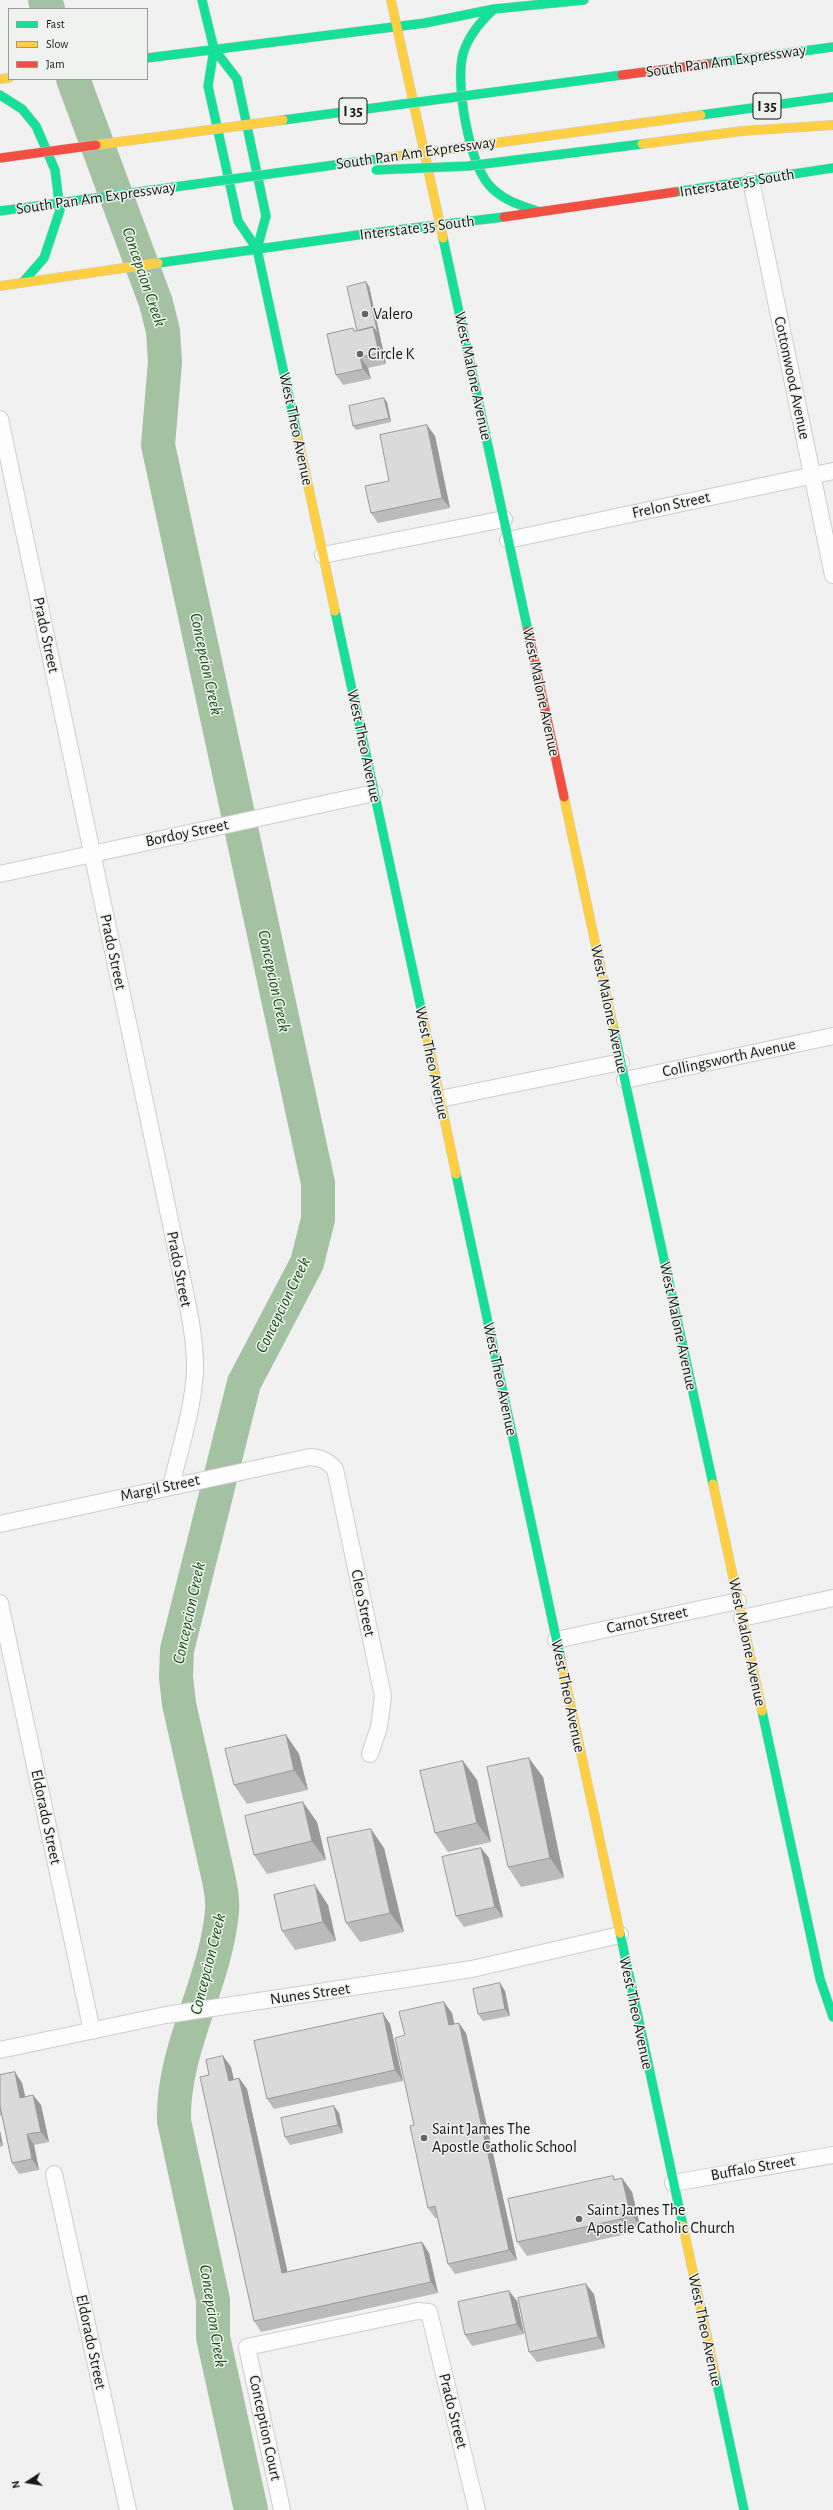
<!DOCTYPE html>
<html>
<head>
<meta charset="utf-8">
<style>
	body { margin:0 }
	#map { position:relative; width:833px; height:2510px; overflow:hidden; background:#f0f1f0; font-family:"Alegreya Sans",sans-serif }
	canvas { display:block }
	.legend { position:absolute; left:8px; top:8px; width:140px; height:72px; box-sizing:border-box; background:#eff2ef; border:1px solid #999b99; margin:0; padding:5px 7px; list-style:none; font-size:12px; color:#181917 }
	.legend li { display:flex; align-items:center; gap:8px; height:20px }
	.legend b { width:20px; border:1px solid #999b99 }
	.north { position:absolute; left:8px; top:2462px; width:40px; height:40px; -webkit-text-stroke:3px #eff2ef; paint-order:stroke; rotate:258deg; font-size:11px; font-weight:700; line-height:16px; text-align:center; color:#181917 }
	.north::after { content:''; display:block; margin:auto; width:14px; height:18px; background:#181917; clip-path:polygon(50% 0,100% 100%,50% 72%,0 100%) }
</style>
</head>
<body>
<div id="map">
<canvas width="833" height="2510"></canvas>
<ul class="legend">
<li><b style="height:5px;background:#16e098"></b>Fast</li>
<li><b style="height:5px;background:#ffcf43"></b>Slow</li>
<li><b style="height:5px;background:#f24e42"></b>Jam</li>
</ul>
<div class="north">N</div>
</div>
<script>
const g = document.querySelector('canvas').getContext('2d');
g.lineJoin = 'round';
function stroke(path, color, width, dash) { g.strokeStyle = color; g.lineWidth = width; g.lineCap = dash ? 'butt' : 'round'; g.setLineDash(dash || []); g.stroke(path); }
function fillPath(path, color) { g.fillStyle = color; g.fill(path, 'evenodd'); }
function label(font, color, halo, rows, align = 'center') {
  g.font = font + ' "Alegreya Sans",sans-serif'; g.lineWidth = 3; g.setLineDash([]); g.textBaseline = 'middle'; g.strokeStyle = halo; g.fillStyle = color; for (const [text, x, y, turn = 0] of rows) {
    g.save(); g.translate(x, y); g.rotate((+turn || 0) * Math.PI / 180); g.textAlign = isNaN(turn) ? turn : align; if (halo) g.strokeText(text, 0, 0); g.fillText(text, 0, 0); g.restore();
  }
}
const river = new Path2D(`
	M45,0L48,9
	M73,79L156,303L163,331L165,362L158,445L318,1183V1219L307,1263L244,1383L177,1650L176,1677L179,1704L219,1880C221,1890 223,1901 222,1911C216,1982 172,2049 174,2121L213,2300V2337L251,2510`);
const street = new Path2D(`
	M751,181L833,575
	M0,419L177,1253C184,1291 196,1332 195,1371C193,1409 180,1449 171,1486
	M508,540L833,471
	M323,555L504,519
	M0,874L374,793
	M625,1080L833,1036
	M440,1099L621,1062
	M0,1524L310,1457C321,1458 327,1460 335,1469L383,1696L379,1727L370,1754
	M0,1603L92,2031
	M742,1618L833,1598
	M556,1640L738,1601
	M0,2050L166,2015L472,1969L620,1935
	M54,2174L128,2510
	M673,2183L833,2155
	M282,2510L247,2347L418,2311L429,2312L477,2510`);
const fast = new Path2D(`
	M202,0L214,49L208,86L238,221L257,249L298,438
	M494,9C481,21 468,36 463,54C455,84 469,162 489,185C502,200 520,205 537,211
	M214,49L237,79L266,216L257,249
	M147,58L425,23L494,9L584,0
	M707,64L833,47
	M0,95L22,109L36,126L55,170L60,210L44,258L23,282
	M701,115L833,97
	M675,192L833,168
	M443,238L528,631
	M158,263L372,233L504,217
	M335,611L422,1013
	M613,1026L713,1484
	M456,1174L561,1661
	M762,1711L820,1979L833,2017
	M620,1933L683,2226
	M715,2374L744,2510`);
const slow = new Path2D(`
	M391,0L443,238
	M0,79L9,78
	M742,131L833,125
	M0,286L158,263
	M298,438L335,611
	M564,797L613,1026
	M422,1013L456,1174
	M713,1484L762,1711
	M561,1661L620,1933
	M683,2226L715,2374`);
const jam = new Path2D(`
	M504,217L675,192
	M528,631L564,797`);
const fastBridge = new Path2D(`
	M283,120L622,75
	M376,170L468,166L642,144
	M0,211L385,158`);
const slowBridge = new Path2D(`
	M642,144L742,131
	M96,145L283,120
	M385,158L701,115`);
const jamBridge = new Path2D(`
	M622,75L707,64
	M0,158L96,145`);
const wall = new Path2D(`
	M369,286L386,364L368,368L371,379L343,385L336,375L355,331H357Z
	M387,402L391,422L356,430L353,426Z
	M435,436L450,508L378,523L371,513L389,481Z
	M286,1735L299,1754L308,1790L247,1804L234,1785Z
	M463,1761L477,1780L491,1842L448,1852L435,1833Z
	M543,1777L564,1878L521,1887L508,1867Z
	M317,1822L326,1860L267,1874L254,1855Z
	M384,1848L404,1932L360,1942L346,1923Z
	M481,1848L489,1858L503,1917L464,1927L456,1916Z
	M328,1905L336,1941L295,1950L282,1931Z
	M500,1983L505,1991L510,2016L483,2021L478,2014Z
	M452,2013L454,2024L466,2033L517,2260L455,2274L448,2264L437,2218H435L428,2208L405,2035Z
	M390,2024L403,2081L274,2109L267,2099Z
	M223,2056L231,2067L234,2079L239,2078L247,2089L287,2272L422,2242L429,2253L438,2293L261,2332L254,2321Z
	M15,2072L22,2083L25,2097L33,2095L41,2105L49,2142L34,2145L39,2170L19,2174L12,2163L2,2115L0,2116V2075Z
	M339,2113L343,2133L290,2145L285,2137Z
	M0,2131L3,2146L0,2147Z
	M613,2176L615,2179L622,2178L632,2192L640,2226L630,2228L631,2233L527,2256L517,2242Z
	M509,2291L517,2301L524,2334L472,2346L465,2335Z
	M594,2294L605,2348L537,2362L529,2352Z`);
const shadedWall = new Path2D(`
	M366,282L369,286L386,364L379,353L373,327Z
	M360,357L368,368L371,379L363,369Z
	M384,398L387,402L391,422L389,418Z
	M427,425L435,436L450,508L442,498Z
	M286,1735L299,1754L308,1790L294,1770Z
	M529,1758L543,1777L564,1878L550,1858Z
	M463,1761L477,1780L491,1842L477,1823Z
	M303,1802L317,1822L326,1860L312,1841Z
	M371,1829L384,1848L404,1932L390,1913Z
	M481,1848L489,1858L503,1917L495,1907Z
	M315,1885L328,1905L336,1941L323,1922Z
	M500,1983L505,1991L510,2016L505,2009Z
	M444,2002L452,2013L457,2035L449,2025Z
	M383,2013L390,2024L403,2081L395,2070Z
	M459,2023L466,2033L517,2260L509,2250Z
	M223,2056L231,2067L236,2091L229,2081Z
	M15,2072L22,2083L28,2108L20,2098Z
	M239,2078L247,2089L290,2283L282,2273Z
	M33,2095L41,2105L49,2142L41,2132Z
	M334,2106L339,2113L343,2133L338,2125Z
	M0,2131L3,2146L0,2141Z
	M27,2134L34,2145L39,2170L32,2159Z
	M622,2178L632,2192L640,2226L630,2212Z
	M620,2214L630,2228L631,2233L621,2219Z
	M422,2242L429,2253L438,2293L431,2282Z
	M586,2284L594,2294L605,2348L598,2337Z
	M509,2291L517,2301L524,2334L517,2324Z`);
const building = new Path2D(`
	M366,282L378,334L373,327L357,331L347,287Z
	M373,327L379,353L360,357L363,369L336,375L327,334L353,328L354,331Z
	M384,398L389,418L353,426L349,406Z
	M427,425L442,498L371,513L365,486L389,481L380,435Z
	M286,1735L294,1770L234,1785L225,1749Z
	M529,1758L550,1858L508,1867L487,1767Z
	M463,1761L477,1823L435,1833L420,1771Z
	M303,1802L312,1841L254,1855L245,1816Z
	M371,1829L390,1913L346,1923L327,1838Z
	M481,1848L495,1907L456,1916L442,1857Z
	M315,1885L323,1922L282,1931L274,1895Z
	M500,1983L505,2009L478,2014L473,1989Z
	M444,2002L449,2025L459,2023L509,2250L448,2264L435,2206L428,2208L410,2126L414,2125L395,2038L405,2035L399,2012Z
	M383,2013L395,2070L267,2099L254,2041Z
	M223,2056L229,2081L239,2078L282,2273L422,2242L431,2282L254,2321L200,2077L209,2075L206,2060Z
	M15,2072L20,2098L33,2095L41,2132L27,2134L32,2159L12,2163L0,2106V2075Z
	M334,2106L338,2125L285,2137L281,2118Z
	M613,2176L614,2180L622,2178L630,2212L620,2214L621,2219L517,2242L508,2199Z
	M586,2284L598,2337L529,2352L518,2298Z
	M509,2291L517,2324L465,2335L458,2302Z`);
const markers = [
	[365,314,4,"#646563"],
	[360,354,4,"#646563"],
	[424,2138,4,"#646563"],
	[579,2219,4,"#646563"]
];
const shields = [
	[767,106,28],
	[353,111,28]
];
const shieldNames = [
	["I 35",767,106],
	["I 35",353,111]
];
const streetNames = [
	["South Pan Am Expressway",726,61,-8],
	["South Pan Am Expressway",416,153,-8],
	["Interstate 35 South",737,183,-9],
	["South Pan Am Expressway",96,198,-8],
	["Interstate 35 South",417,228,-7],
	["West Malone Avenue",473,376,78],
	["Cottonwood Avenue",792,378,78],
	["West Theo Avenue",296,429,78],
	["Frelon Street",671,505,-12],
	["Prado Street",46,635,78],
	["West Malone Avenue",541,692,78],
	["West Theo Avenue",364,746,78],
	["Bordoy Street",187,833,-12],
	["Prado Street",113,952,78],
	["West Malone Avenue",609,1009,78],
	["Collingsworth Avenue",729,1058,-12],
	["West Theo Avenue",432,1063,78],
	["Prado Street",179,1269,79],
	["West Malone Avenue",678,1326,78],
	["West Theo Avenue",500,1379,78],
	["Margil Street",160,1488,-12],
	["Cleo Street",363,1603,78],
	["Carnot Street",647,1620,-12],
	["West Malone Avenue",747,1642,78],
	["West Theo Avenue",568,1696,78],
	["Eldorado Street",46,1817,78],
	["Nunes Street",310,1994,-8],
	["West Theo Avenue",636,2013,78],
	["Buffalo Street",753,2168,-10],
	["West Theo Avenue",705,2330,78],
	["Eldorado Street",91,2342,78],
	["Prado Street",453,2411,76],
	["Conception Court",265,2428,78]
];
const poiNames = [
	["Valero",373,314],
	["Circle K",368,354],
	["Saint James The",432,2129],
	["Apostle Catholic School",432,2147],
	["Saint James The",587,2210],
	["Apostle Catholic Church",587,2228]
];
const waterNames = [
	["Concepcion Creek",144,277,71],
	["Concepcion Creek",206,664,78],
	["Concepcion Creek",274,981,78],
	["Concepcion Creek",283,1305,-64],
	["Concepcion Creek",189,1613,-78],
	["Concepcion Creek",208,1964,-76],
	["Concepcion Creek",213,2316,81]
];
stroke(river, '#a4c1a1', 34);
stroke(street, '#cccdcc', 18);
stroke(fast, '#cccdcc', 10);
stroke(slow, '#cccdcc', 10);
stroke(jam, '#cccdcc', 10);
stroke(street, '#fdfdfd', 16);
stroke(fast, '#16e098', 9);
stroke(slow, '#ffcf43', 9);
stroke(jam, '#f24e42', 9);
stroke(fastBridge, '#cbcccb', 10, []);
stroke(slowBridge, '#cbcccb', 10, []);
stroke(jamBridge, '#cbcccb', 10, []);
stroke(fastBridge, '#16e098', 9);
stroke(slowBridge, '#ffcf43', 9);
stroke(jamBridge, '#f24e42', 9);
fillPath(wall, '#bbb');
fillPath(shadedWall, '#989998');
fillPath(building, '#d9dad9');
stroke(building, '#989998', 1);
for (const [x, y, r, color] of markers) { const dot = new Path2D(); dot.arc(x, y, r, 0, 2 * Math.PI); g.fillStyle = color; g.fill(dot); stroke(dot, '#eff2ef', 1.5); }
for (const [x, y, w] of shields) { const box = new Path2D(); box.roundRect(x - w / 2, y - 13, w, 26, 3); g.fillStyle = '#eff2ef'; g.fill(box); stroke(box, '#181917', 1); }
label('bold 15px', '#181917', null, shieldNames);
label('16px', '#181917', '#eff2ef', streetNames);
label('16px', '#181917', '#eff2ef', poiNames, 'left');
label('italic 17px', '#164e13', '#eff2ef', waterNames);
</script>
</body>
</html>
